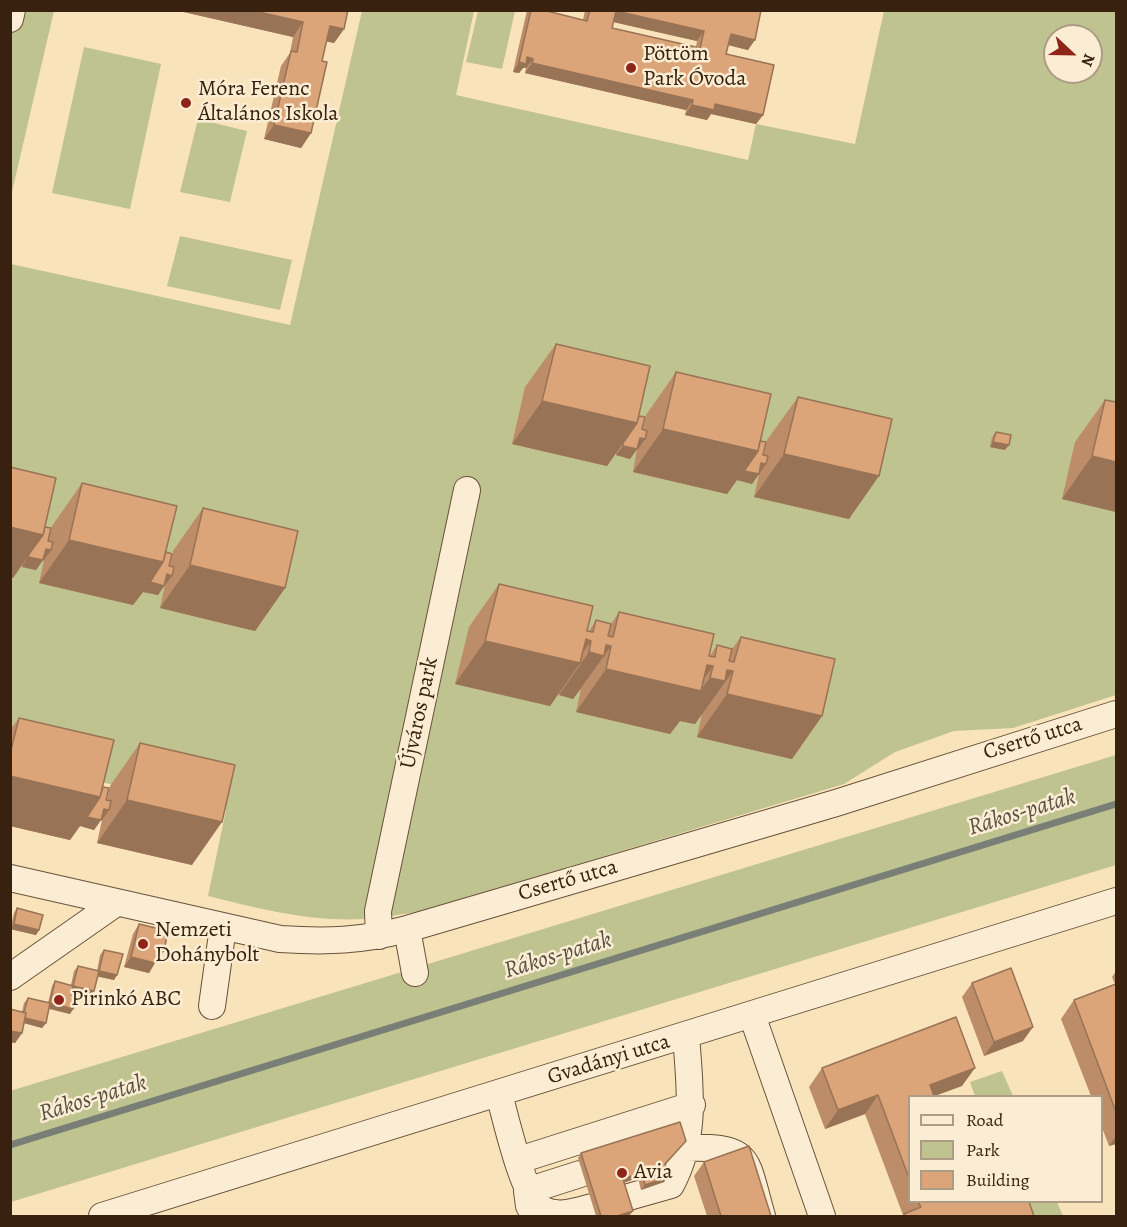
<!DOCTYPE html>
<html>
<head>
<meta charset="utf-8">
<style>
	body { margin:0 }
	#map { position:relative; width:1127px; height:1227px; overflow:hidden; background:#f9e3bb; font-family:Alegreya,serif }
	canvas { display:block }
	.frame { position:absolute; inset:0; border:12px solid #38220f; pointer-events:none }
	.legend { position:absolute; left:908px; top:1095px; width:195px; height:108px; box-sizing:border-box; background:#fbedd3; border:2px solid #ad9c85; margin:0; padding:8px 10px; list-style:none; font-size:18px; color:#38220f }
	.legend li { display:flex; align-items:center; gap:12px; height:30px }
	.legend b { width:30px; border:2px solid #ad9c85 }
	.north { position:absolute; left:1043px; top:24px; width:60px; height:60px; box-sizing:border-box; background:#fbedd3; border:2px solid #ad9c85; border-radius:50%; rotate:112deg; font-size:16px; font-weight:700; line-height:24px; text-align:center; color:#38220f }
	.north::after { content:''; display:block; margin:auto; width:21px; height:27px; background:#8f2418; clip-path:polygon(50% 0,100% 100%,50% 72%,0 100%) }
</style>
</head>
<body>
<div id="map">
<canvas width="1127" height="1227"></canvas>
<div class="frame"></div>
<ul class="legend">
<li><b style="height:8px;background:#fbedd3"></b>Road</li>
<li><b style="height:16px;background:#bfc38f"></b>Park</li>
<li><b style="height:16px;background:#dba479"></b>Building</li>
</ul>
<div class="north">N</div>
</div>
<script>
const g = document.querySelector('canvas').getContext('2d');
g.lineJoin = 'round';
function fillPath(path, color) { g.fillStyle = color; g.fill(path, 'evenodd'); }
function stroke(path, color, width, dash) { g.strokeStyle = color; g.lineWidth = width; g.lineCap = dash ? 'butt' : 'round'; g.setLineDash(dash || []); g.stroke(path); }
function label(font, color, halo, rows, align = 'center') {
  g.font = font + ' Alegreya,serif'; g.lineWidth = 5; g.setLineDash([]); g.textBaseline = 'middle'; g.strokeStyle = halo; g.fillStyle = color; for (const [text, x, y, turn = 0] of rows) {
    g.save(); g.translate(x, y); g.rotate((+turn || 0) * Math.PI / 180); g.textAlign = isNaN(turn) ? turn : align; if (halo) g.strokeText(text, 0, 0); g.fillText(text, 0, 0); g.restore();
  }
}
const green = new Path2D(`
	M11,11H54L11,196Z
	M362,11H474L456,95L748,160L756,124L855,144L884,11H1116V695L1013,728L954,731L895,752L844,784L419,912C401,914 382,918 364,919C310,922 259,909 208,896L226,810L11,762V264L290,325ZM1055,36H1091V72H1055Z
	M478,11H515L502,69L466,62Z
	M84,47L161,64L130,209L52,193Z
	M198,119L247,131L230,202L180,192Z
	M180,236L292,260L280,310L167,286Z
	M1116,755V865L11,1202L10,1091Z
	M1002,1071L1013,1096H975L970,1082Z
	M1015,1202H1057L1063,1216H1021Z`);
const stream = new Path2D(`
	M10,1145L1116,804`);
const minor = new Path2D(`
	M10,19L12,10
	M10,878L280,939C327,942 361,941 407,929L836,803L1116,714
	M407,929L415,973
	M379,936L378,911L467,490
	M10,977L116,903
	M212,1006L223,927
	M752,1015L822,1216
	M499,1094C506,1119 523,1197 542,1209C557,1218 577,1211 592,1207
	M686,1148C753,1146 745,1158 762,1216
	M519,1160L692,1105
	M625,1198L671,1185C697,1137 690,1088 686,1036
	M529,1206L527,1191L580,1174
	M102,1216L1116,901`);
const wall = new Path2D(`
	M175,10H348L344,29L334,43L326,41L322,61L311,133L301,148L264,139L281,66L290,53L293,37Z
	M527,10H543L583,20L585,10H761L748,50L728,45L726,54L763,115L756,124L711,114L707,120L685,115L686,110L525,73L526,68H523L519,73L513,72ZM613,22L697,41L696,47L612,28Z
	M556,344L639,416L643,430L646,415L676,372L760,441L763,455H764L767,440L798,397L849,519L754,497L759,474L752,484L737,480L727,494L633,472L637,449L630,459L616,455V453L607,466L512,444L525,387Z
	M1105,400L1116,402V512L1062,499L1075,442Z
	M996,432L1005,450L990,447L992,437Z
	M10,467L45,527L48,541L52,526L82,483L166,552L169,566H170L173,551L203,508L285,588L255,631L160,608L165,585L158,595L143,592L133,605L39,583L44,560H43L36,570L22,567V564L13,578L10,577Z
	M499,584L589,631L596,620L611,624L619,612L710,656L717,645L732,649L741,637L822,716L792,759L697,737L702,714L695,724L680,721L670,734L576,712L581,689L573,699L559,695V693L550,706L455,684L469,627Z
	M19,718L103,787L106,800H107L110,786L140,743L192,865L97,843L102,820H101L94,830L80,826L70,840L10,826V730Z
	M17,908L39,930L36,935L10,929L14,913Z
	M139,924L164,951L157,961L156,960L149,973L124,967L133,934Z
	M104,950L117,975L114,980L98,976L94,991L91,996L72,991L71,995L73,1009L70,1014L49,1009L46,1023L42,1028L24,1023L22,1033L15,1043L10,1042V1009L22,1012L24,1003L28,998L48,1003L52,986L55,981L71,985L74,971L78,966L97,971L100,955Z
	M1116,971V1144L1109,1146L1101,1125V1096H1091L1061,1019L1074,1000L1115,984L1112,977Z
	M972,983L1023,1041L984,1056L962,997Z
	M822,1068L962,1086L909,1096V1202H1029L1034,1216H902L903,1215L865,1114L825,1129L809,1087Z
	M686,1141L665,1165L664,1182L641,1190L638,1178L624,1182L629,1216H596L578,1158L581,1153Z
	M704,1162L771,1216H707L694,1176Z`);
const shadedWall = new Path2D(`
	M175,10H250L303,22L293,37Z
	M616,11L704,31L697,41L609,21Z
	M330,26L344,29L334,43L320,40Z
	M731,34L755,40L748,50L724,44Z
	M527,57L533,59L526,68H523L519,73L513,72L519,62Z
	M532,63L693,100L686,110L525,73Z
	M715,104L763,115L756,124L711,114L707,120L685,115L692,105Z
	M274,125L311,133L301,148L264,139Z
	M542,401L637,423L607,466L512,444Z
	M663,429L758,451L759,474L752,484L737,480L727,494L633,472Z
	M640,438L645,439L638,449L633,447Z
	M993,442L1009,445L1005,450L990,447Z
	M623,446L637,449L630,459L616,455Z
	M784,454L879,476L849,519L754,497Z
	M1092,456L1116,462V512L1062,499Z
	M761,463L766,464L759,474L754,473Z
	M10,527L43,535L13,578L10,577Z
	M69,540L163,562L164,586L158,595L143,592L133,605L39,583Z
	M46,549L51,550L44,560L39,559Z
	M28,557L43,560L36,570L22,567Z
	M190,565L285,588L255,631L160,608Z
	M167,574L172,576L165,585L160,584Z
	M586,639L591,641L576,662L580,663L550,706L455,684L485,641Z
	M606,645L611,646L573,699L559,695L589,652Z
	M707,665L713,666L696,690L700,691L710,678L727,670L733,671L695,724L680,721L670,734L576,712L606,669Z
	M727,694L822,716L792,759L697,737Z
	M10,776L100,797L101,820L94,830L80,826L70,840L10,826Z
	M127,800L222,822L192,865L97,843Z
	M104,809L109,810L102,820L97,819Z
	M14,924L39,930L36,935L10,929Z
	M159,950L164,951L157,961L152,959Z
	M131,957L155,963L149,973L124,967Z
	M99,971L117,975L114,980L95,976Z
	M73,986L94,991L91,996L70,991Z
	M50,1003L73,1009L70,1014L47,1008Z
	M23,1018L46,1023L42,1028L20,1022Z
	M1033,1027L1023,1041L984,1056L994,1042Z
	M10,1031L22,1033L15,1043L10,1042Z
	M975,1068L962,1086L935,1096H921L930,1085Z
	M878,1095L865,1114L825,1129L838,1110Z
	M1116,1136V1144L1109,1146Z
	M642,1173L638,1178L620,1184L623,1179Z
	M668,1177L664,1182L641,1190L645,1185Z
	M633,1211L629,1216H617Z`);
const building = new Path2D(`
	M250,10H348L344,29L330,26L322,61L327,62L311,133L274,125L291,51L297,52L303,22Z
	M531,10H543L587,21L590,10H761L755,40L731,34L726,54L774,65L763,115L715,104L714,110L692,105L693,100L532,63L533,59L527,57L526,64L519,62ZM616,11L704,31L700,48L612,28Z
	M556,344L650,366L637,423L542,401Z
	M676,372L771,394L758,451L663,429Z
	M798,397L892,419L879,476L784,454Z
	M1105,400L1116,402V462L1092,456Z
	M639,416L645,417L642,429L647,431L645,439L640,438L637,449L623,446V443L637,423Z
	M996,432L1011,435L1009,445L993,442Z
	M760,441L766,442L763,455L768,456L766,464L761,463L759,474L744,471L758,451Z
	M10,467L56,478L43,535L10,527Z
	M82,483L177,506L163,562L69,540Z
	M203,508L298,531L285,588L190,565Z
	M45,527L51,528L48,541L53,542L51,550L46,549L43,560L28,557L29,554L43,535Z
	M166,552L172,554L169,566L174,567L172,576L167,574L164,586L150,582L163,562Z
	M499,584L593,606L587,631L593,632L596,620L611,624L608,636L613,637L619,612L714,634L709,656L715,657L717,645L732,649L729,661L734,662L741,637L835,659L822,716L727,694L733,671L727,670L725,681L710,678L713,666L707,665L701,691L606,669L611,646L606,645L604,656L589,652L591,641L586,639L580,663L485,641Z
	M19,718L114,740L100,797L10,776V754Z
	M140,743L235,765L222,822L127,800Z
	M103,787L109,788L106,800L111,801L109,810L104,809L101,820L87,817L100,797Z
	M17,908L43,915L39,930L14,924Z
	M139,924L168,931L164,951L159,950L155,963L131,957Z
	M104,950L123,954L117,975L99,971Z
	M78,966L99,971L94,991L73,986L71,995L76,996L73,1009L50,1003L55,981L73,986Z
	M1011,968L1033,1027L994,1042L972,983Z
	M1116,984V1112L1074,1000Z
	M28,998L50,1003L46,1023L25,1018L26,1013L24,1012Z
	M10,1009L26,1013L22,1033L10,1031Z
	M956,1017L975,1068L930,1085L934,1096H909V1178L878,1095L838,1110L822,1068Z
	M680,1122L686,1141L665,1164L668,1177L645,1185L642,1173L623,1179L633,1211L617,1216H601L581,1153Z
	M749,1146L771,1216H721L704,1162Z
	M918,1202H1029L1034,1216H905L904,1214L921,1207Z`);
const markers = [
	[631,68,6,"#8f2418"],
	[186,103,6,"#8f2418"],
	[143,944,6,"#8f2418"],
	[59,1000,6,"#8f2418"],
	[622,1173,6,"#8f2418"]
];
const poiNames = [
	["Pöttöm",643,55],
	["Park Óvoda",643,80],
	["Móra Ferenc",198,90],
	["Általános Iskola",198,115],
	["Nemzeti",155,931],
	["Dohánybolt",155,956],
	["Pirinkó ABC",71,1000],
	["Avia",634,1173]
];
const streetNames = [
	["Újváros park",420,713,-78],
	["Csertő utca",1033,739,-17],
	["Csertő utca",568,881,-16],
	["Gvadányi utca",609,1060,-17]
];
const waterNames = [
	["Rákos-patak",1022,813,-17],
	["Rákos-patak",558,956,-17],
	["Rákos-patak",93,1099,-17]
];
fillPath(green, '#bfc38f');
stroke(stream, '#797e77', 7);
stroke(minor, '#68523a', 28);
stroke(minor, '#fbedd3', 26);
fillPath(wall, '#bc8d68');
fillPath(shadedWall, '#997355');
fillPath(building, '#dba479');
stroke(building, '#997355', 1.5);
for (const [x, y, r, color] of markers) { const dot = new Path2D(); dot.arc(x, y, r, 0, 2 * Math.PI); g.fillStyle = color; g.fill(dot); stroke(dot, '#fbedd3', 2); }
label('22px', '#38220f', '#fbedd3', poiNames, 'left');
label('22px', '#38220f', '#fbedd3', streetNames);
label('italic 24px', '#585043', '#fbedd3', waterNames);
</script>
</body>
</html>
